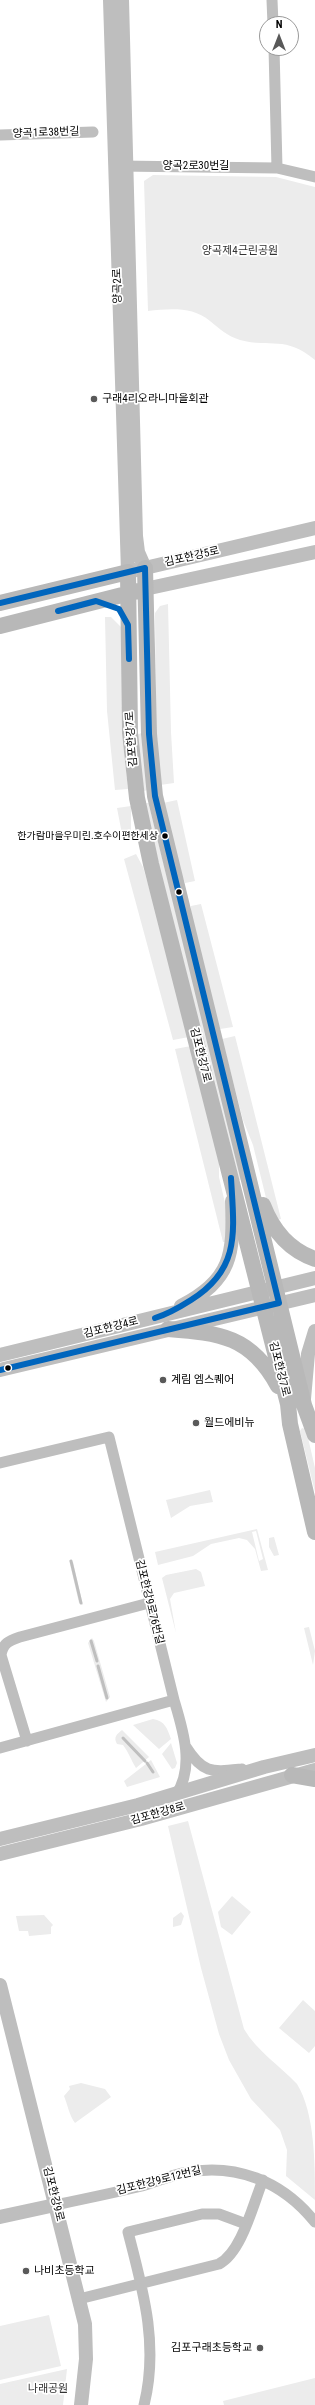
<!DOCTYPE html>
<html>
<head>
<meta charset="utf-8">
<style>
	body { margin:0 }
	#map { position:relative; width:315px; height:2405px; overflow:hidden; background:#fff; font-family:"Roboto Condensed",sans-serif }
	canvas { display:block }
	.north { position:absolute; left:259px; top:16px; width:40px; height:40px; box-sizing:border-box; background:#fff; border:1px solid #999; border-radius:50%; rotate:0deg; font-size:11px; font-weight:700; line-height:16px; text-align:center; color:#000 }
	.north::after { content:''; display:block; margin:auto; width:14px; height:18px; background:#595959; clip-path:polygon(50% 0,100% 100%,50% 72%,0 100%) }
</style>
</head>
<body>
<div id="map">
<canvas width="315" height="2405"></canvas>
<div class="north">N</div>
</div>
<script>
const g = document.querySelector('canvas').getContext('2d');
g.lineJoin = 'round';
function fillPath(path, color) { g.fillStyle = color; g.fill(path, 'evenodd'); }
function stroke(path, color, width, dash) { g.strokeStyle = color; g.lineWidth = width; g.lineCap = dash ? 'butt' : 'round'; g.setLineDash(dash || []); g.stroke(path); }
function label(font, color, halo, rows, align = 'center') {
  g.font = font + ' "Roboto Condensed","Noto Sans KR",sans-serif'; g.lineWidth = 3.5; g.setLineDash([]); g.textBaseline = 'middle'; g.strokeStyle = halo; g.fillStyle = color; for (const [text, x, y, turn = 0] of rows) {
    g.save(); g.translate(x, y); g.rotate((+turn || 0) * Math.PI / 180); g.textAlign = isNaN(turn) ? turn : align; if (halo) g.strokeText(text, 0, 0); g.fillText(text, 0, 0); g.restore();
  }
}
const green = new Path2D(`
	M153,175L276,177L315,187V360C285,335 271,348 240,340C227,336 220,329 210,321C192,306 169,309 148,311L144,181Z
	M168,604L171,732L174,783L160,785L156,719L155,613L160,606Z
	M105,617H111L121,627L122,734L128,789L115,790L107,711Z
	M141,733L147,790L144,791L137,735Z
	M177,800L195,881L185,883L175,857L163,803Z
	M146,803H149L150,809L242,1179L240,1180H238L160,875Z
	M131,806V832L122,834L117,808Z
	M136,854L143,867L150,891L189,1037L173,1040L124,859Z
	M201,904L233,1027L220,1029L191,923V906Z
	M235,1036L281,1219L274,1221L268,1206L253,1145L243,1120L222,1039Z
	M191,1046L219,1161V1177L228,1216L227,1242H223L175,1049Z
	M302,1428L306,1429L315,1468V1492L300,1431Z
	M210,1490L213,1502L190,1506L171,1518L166,1500Z
	M257,1529L268,1570L261,1571L255,1549L247,1540L239,1538L211,1544L193,1556L158,1565L155,1552ZM256,1531L263,1559L259,1561L252,1532Z
	M274,1537L279,1555L274,1556L269,1547V1538Z
	M69,1560L73,1562L83,1605L79,1603Z
	M196,1569L201,1572L205,1586L174,1593L170,1599L176,1633L162,1578L166,1575Z
	M309,1627L315,1651L313,1665L304,1628Z
	M92,1638L94,1641L110,1697L106,1702L88,1643Z
	M153,1719C165,1721 167,1728 171,1739L159,1749L133,1725Z
	M122,1730L149,1757L136,1768C131,1760 129,1753 123,1745L117,1744C113,1737 117,1734 122,1730Z
	M171,1743L177,1763L175,1768L172,1769L162,1754Z
	M151,1760L160,1777L127,1787L124,1781Z
	M188,1821L244,2029C257,2051 279,2065 297,2084C315,2113 315,2164 315,2200L286,2176L287,2150L280,2130L251,2099L229,2060L219,2034L201,1968L168,1826Z
	M232,1896L251,1912L232,1935L221,1927L218,1912Z
	M181,1912L184,1916L181,1925L173,1927V1918Z
	M44,1915L53,1925L51,1927V1934L29,1936L28,1931H19L16,1916Z
	M303,2000L315,2011V2046L309,2053L279,2028Z
	M81,2083L105,2089L111,2097L75,2123C69,2115 68,2106 64,2096L70,2089L69,2086Z
	M49,2315L61,2366L0,2380V2326Z
	M67,2369L63,2405H0V2384Z
	M315,2378V2405H224L223,2401Z`);
const stream = new Path2D(`
	M71,1561L81,1603
	M91,1641L97,1661
	M98,1666L107,1698
	M123,1738L145,1761
	M147,1763L153,1772`);
const minor = new Path2D(`
	M272,0L273,24
	M274,48L277,168
	M0,135L93,132
	M118,166L277,168L315,177
	M0,1463L109,1437L174,1700L0,1748
	M174,1700C183,1730 195,1767 176,1795
	M27,1741L1,1655C3,1643 9,1641 20,1637L149,1603
	M186,1747C203,1774 212,1772 242,1769
	M55,2205C84,2199 113,2193 142,2186C156,2182 169,2176 183,2173C235,2162 282,2181 315,2222
	M79,2299L219,2264C242,2252 253,2204 263,2180
	M144,2405C159,2345 143,2290 128,2232L202,2214H219L246,2224`);
const tertiary = new Path2D(`
	M110,0L128,572L315,528
	M122,0L136,536L138,552L145,568
	M145,589L315,552
	M181,1306C232,1280 234,1254 232,1201
	M0,1355L315,1278
	M0,1370L315,1295
	M304,1399L308,1354L315,1331
	M0,1839L138,1805L264,1767L315,1755
	M0,1854L141,1819L315,1770
	M0,1985L85,2324L86,2359L81,2405
	M0,2217L55,2205`);
const secondary = new Path2D(`
	M145,568L149,734L155,796L304,1405L315,1435
	M0,603L128,572L130,733L137,798L151,864L288,1404L290,1424L315,1532
	M0,626L138,591
	M263,1205C273,1231 289,1250 315,1259
	M168,1329C220,1333 251,1336 278,1386
	M292,1775L315,1779`);
const bus1 = new Path2D(`
	M0,603L145,568L149,734L155,796L279,1303L0,1370
	M58,611L96,601L119,609L128,625L129,659
	M155,1318C168,1314 180,1307 191,1300C241,1269 234,1231 231,1178`);
const markers = [
	[94,399,4,"#595959"],
	[165,836,3.5,"#000"],
	[179,892,3.5,"#000"],
	[8,1368,3.5,"#000"],
	[163,1380,4,"#595959"],
	[196,1423,4,"#595959"],
	[26,2271,4,"#595959"],
	[260,2348,4,"#595959"]
];
const busNames = [
	["한가람마을우미린.호수이편한세상",158,836]
];
const streetNames = [
	["양곡1로38번길",46,133,-2],
	["양곡2로30번길",196,166],
	["양곡2로",118,286,-91],
	["김포한강5로",192,557,-13],
	["김포한강7로",132,739,-94],
	["김포한강7로",200,1055,76],
	["김포한강4로",111,1328,-14],
	["김포한강7로",279,1369,76],
	["김포한강9로76번길",149,1602,76],
	["김포한강8로",158,1814,-16],
	["김포한강9로12번길",159,2181,-14],
	["김포한강9로",53,2194,76]
];
const parkNames = [
	["양곡제4근린공원",240,251],
	["나래공원",48,2389]
];
const poiNames = [
	["구래4리오라니마을회관",102,399],
	["계림 엠스퀘어",171,1380],
	["월드에비뉴",204,1423],
	["나비초등학교",34,2271],
	["김포구래초등학교",252,2348,"right"]
];
fillPath(green, '#ececec');
stroke(stream, '#bfbfbf', 3);
stroke(minor, '#bebebe', 11);
stroke(tertiary, '#bebebe', 14);
stroke(secondary, '#b8b8b8', 16);
stroke(bus1, '#0065bd', 6);
for (const [x, y, r, color] of markers) { const dot = new Path2D(); dot.arc(x, y, r, 0, 2 * Math.PI); g.fillStyle = color; g.fill(dot); stroke(dot, '#fff', 1.5); }
label('10px', '#000', '#fff', busNames, 'right');
label('11px', '#000', '#fff', streetNames);
label('11px', '#333', '#fff', parkNames);
label('11px', '#000', '#fff', poiNames, 'left');
</script>
</body>
</html>
